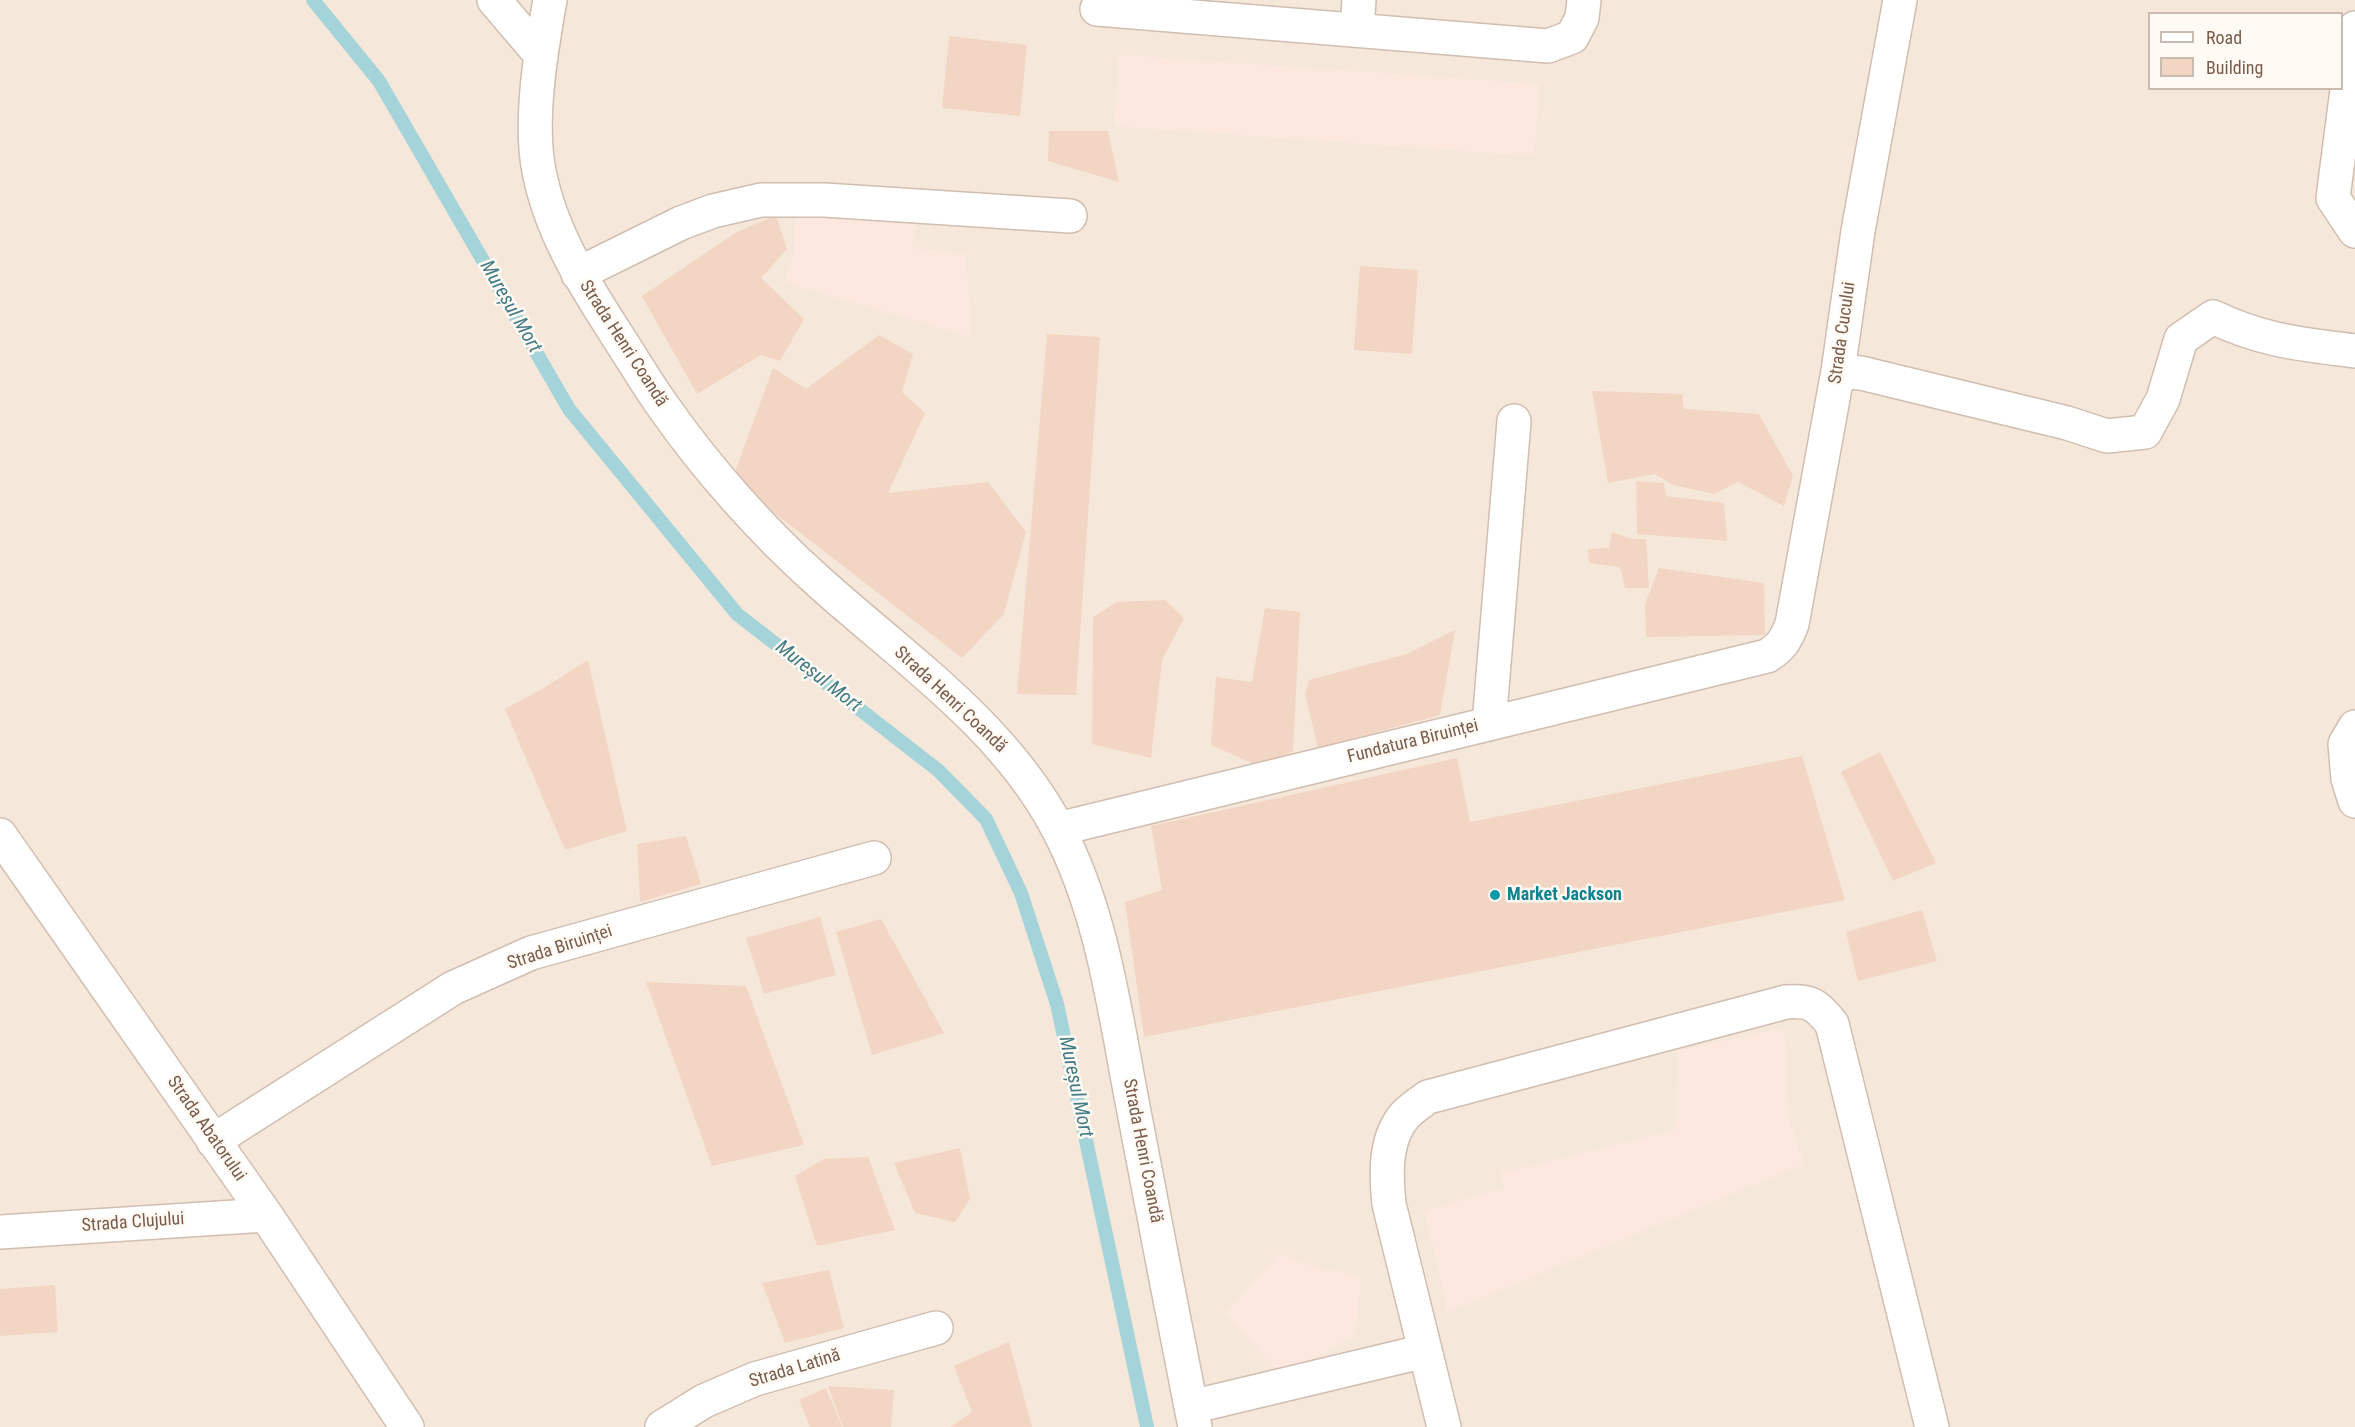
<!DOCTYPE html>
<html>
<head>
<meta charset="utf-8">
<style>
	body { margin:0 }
	#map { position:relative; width:2355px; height:1427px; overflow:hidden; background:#fdf6ec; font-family:"Roboto Condensed",sans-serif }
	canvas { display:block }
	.legend { position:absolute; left:2148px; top:12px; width:195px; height:78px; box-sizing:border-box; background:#fffaf3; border:2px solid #cabbb1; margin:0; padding:8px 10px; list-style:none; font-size:18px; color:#7a5c4d }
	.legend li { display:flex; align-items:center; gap:12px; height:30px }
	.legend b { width:30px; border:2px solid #cabbb1 }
</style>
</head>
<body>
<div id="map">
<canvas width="2355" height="1427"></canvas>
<ul class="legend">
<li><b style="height:8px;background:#fff"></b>Road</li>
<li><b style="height:16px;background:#f3d5c3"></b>Building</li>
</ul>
</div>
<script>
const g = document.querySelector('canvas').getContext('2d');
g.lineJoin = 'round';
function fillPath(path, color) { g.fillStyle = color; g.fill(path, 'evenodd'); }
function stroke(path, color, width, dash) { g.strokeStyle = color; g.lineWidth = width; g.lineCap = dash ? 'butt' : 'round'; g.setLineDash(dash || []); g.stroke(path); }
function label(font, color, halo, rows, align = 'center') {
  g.font = font + ' "Roboto Condensed",sans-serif'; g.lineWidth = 5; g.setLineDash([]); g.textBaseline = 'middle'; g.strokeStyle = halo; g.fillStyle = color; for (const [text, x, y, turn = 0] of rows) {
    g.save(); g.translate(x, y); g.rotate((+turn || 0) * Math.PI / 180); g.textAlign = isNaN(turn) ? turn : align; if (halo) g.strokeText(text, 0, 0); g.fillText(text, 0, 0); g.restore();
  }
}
const residential = new Path2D(`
	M0,0H2355V1427H0ZM2150,14H2342V88H2150Z`);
const commercial = new Path2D(`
	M1119,55L1539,84L1534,156L1114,126Z
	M796,206L919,213L912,248L966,254L971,337L784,282L793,256Z
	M1784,1028L1788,1117L1804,1164L1448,1312L1425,1211L1504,1188L1501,1173L1675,1130L1678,1051Z
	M1279,1253L1300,1263L1361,1277L1355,1336L1282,1375L1225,1314Z`);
const stream = new Path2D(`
	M313,0L379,81L569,409L737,614L939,771L986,819L1021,893L1057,1004L1147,1427`);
const building = new Path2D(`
	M949,36L1027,45L1020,116L942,108Z
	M1049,131H1108L1119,182L1048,161Z
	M776,215L787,249L761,278L804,319L780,361L761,355L697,394L642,296L735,233Z
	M1360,266L1418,270L1412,354L1354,350Z
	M1047,334L1100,337L1076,695L1017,694Z
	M879,335L913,354L902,392L925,413L888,493L988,482L1026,532L1004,614L962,658L732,480L773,368L806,389Z
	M1592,391L1682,394L1684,409L1759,414L1793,476L1784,506L1738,482L1714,494L1673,485L1655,474L1608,483Z
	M1636,481L1664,483L1666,496L1724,503L1727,541L1637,534Z
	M1612,532L1632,539H1646L1649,588H1625L1620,567L1589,563L1588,549L1609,548Z
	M1659,568L1764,583L1765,635L1646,637L1645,604Z
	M1165,600L1184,618L1162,660L1151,758L1092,744L1093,617L1117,602Z
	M1265,608L1300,612L1293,751L1263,768L1211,745L1216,677L1252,682Z
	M1455,630L1440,715L1318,748L1305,694L1309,680L1407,654Z
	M588,660L627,831L565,850L505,709L542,689Z
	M1880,752L1936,863L1893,881L1841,772Z
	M1802,756L1845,900L1144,1037L1125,902L1162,890L1151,826L1457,758L1470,822Z
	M686,836L701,884L640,902L637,844Z
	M1922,910L1937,961L1858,981L1846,932Z
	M820,917L836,975L764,994L746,938Z
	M881,919L944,1033L872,1055L836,932Z
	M646,982L746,986L804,1145L712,1166Z
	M960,1148L970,1199L955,1222L915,1213L894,1163Z
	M868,1157L895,1230L817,1246L795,1176L824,1159Z
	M829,1270L844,1328L785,1343L762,1283Z
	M55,1285L58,1332L0,1336V1289Z
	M1009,1342L1032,1427H950L972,1412L954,1366Z
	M828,1386L894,1390L891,1427H843Z
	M826,1388L842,1427H810L799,1400Z`);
const minor = new Path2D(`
	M494,0L540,54
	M550,0C541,51 529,121 539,171C551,234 586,287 620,340C635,363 649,387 665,409C707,469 763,532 818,581C902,657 1003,725 1057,827C1101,909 1114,1006 1131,1096C1152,1206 1173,1317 1195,1427
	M1097,9L1548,46L1572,37L1582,18L1584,0
	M2355,28L2333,198L2355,231
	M1357,30L1359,0
	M578,274L681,223L713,211L761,200H824L1070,216
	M1838,371L1861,373L2067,423L2107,436L2145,432L2163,399L2181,339L2213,317C2263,341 2301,344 2355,351
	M1489,724L1514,421
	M2355,727L2345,744L2348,779L2355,801
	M1058,829L1767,656C1782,647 1786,639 1792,624L1838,371L1858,231L1900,0
	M0,835L266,1215L407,1427
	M213,1141L453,988L531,953L874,858
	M0,1232L266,1215
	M1191,1407L1425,1351
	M662,1427L704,1401L755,1379L936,1328
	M1444,1427L1389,1204C1386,1175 1384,1138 1406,1114C1412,1108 1421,1102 1428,1097L1786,1002C1811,1000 1817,1005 1832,1024L1932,1427`);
const markers = [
	[1495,895,6,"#0f9aa8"]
];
const streetNames = [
	["Strada Cucului",1843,333,-82],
	["Strada Henri Coandă",623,344,57],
	["Strada Henri Coandă",950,700,43],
	["Fundatura Biruinței",1413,742,-14],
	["Strada Biruinței",560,948,-18],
	["Strada Abatorului",206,1129,55],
	["Strada Henri Coandă",1142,1151,79],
	["Strada Clujului",133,1223,-4],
	["Strada Latină",795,1369,-17]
];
const cultureNames = [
	["Market Jackson",1507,895]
];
const waterNames = [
	["Mureșul Mort",510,307,60],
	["Mureșul Mort",818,677,38],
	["Mureșul Mort",1075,1087,78]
];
fillPath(residential, '#f5e8da');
fillPath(commercial, '#fde8e0');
stroke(stream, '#a5d3da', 14);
fillPath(building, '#f3d5c3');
stroke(minor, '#d1beb0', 36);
stroke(minor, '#fff', 33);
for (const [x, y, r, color] of markers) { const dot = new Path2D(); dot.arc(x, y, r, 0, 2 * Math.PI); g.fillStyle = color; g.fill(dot); stroke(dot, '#fffaf3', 2); }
label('18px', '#7a5c4d', '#fffaf3', streetNames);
label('bold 18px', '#0d838f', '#fffaf3', cultureNames, 'left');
label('italic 20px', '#437c86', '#fffaf3', waterNames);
</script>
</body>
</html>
